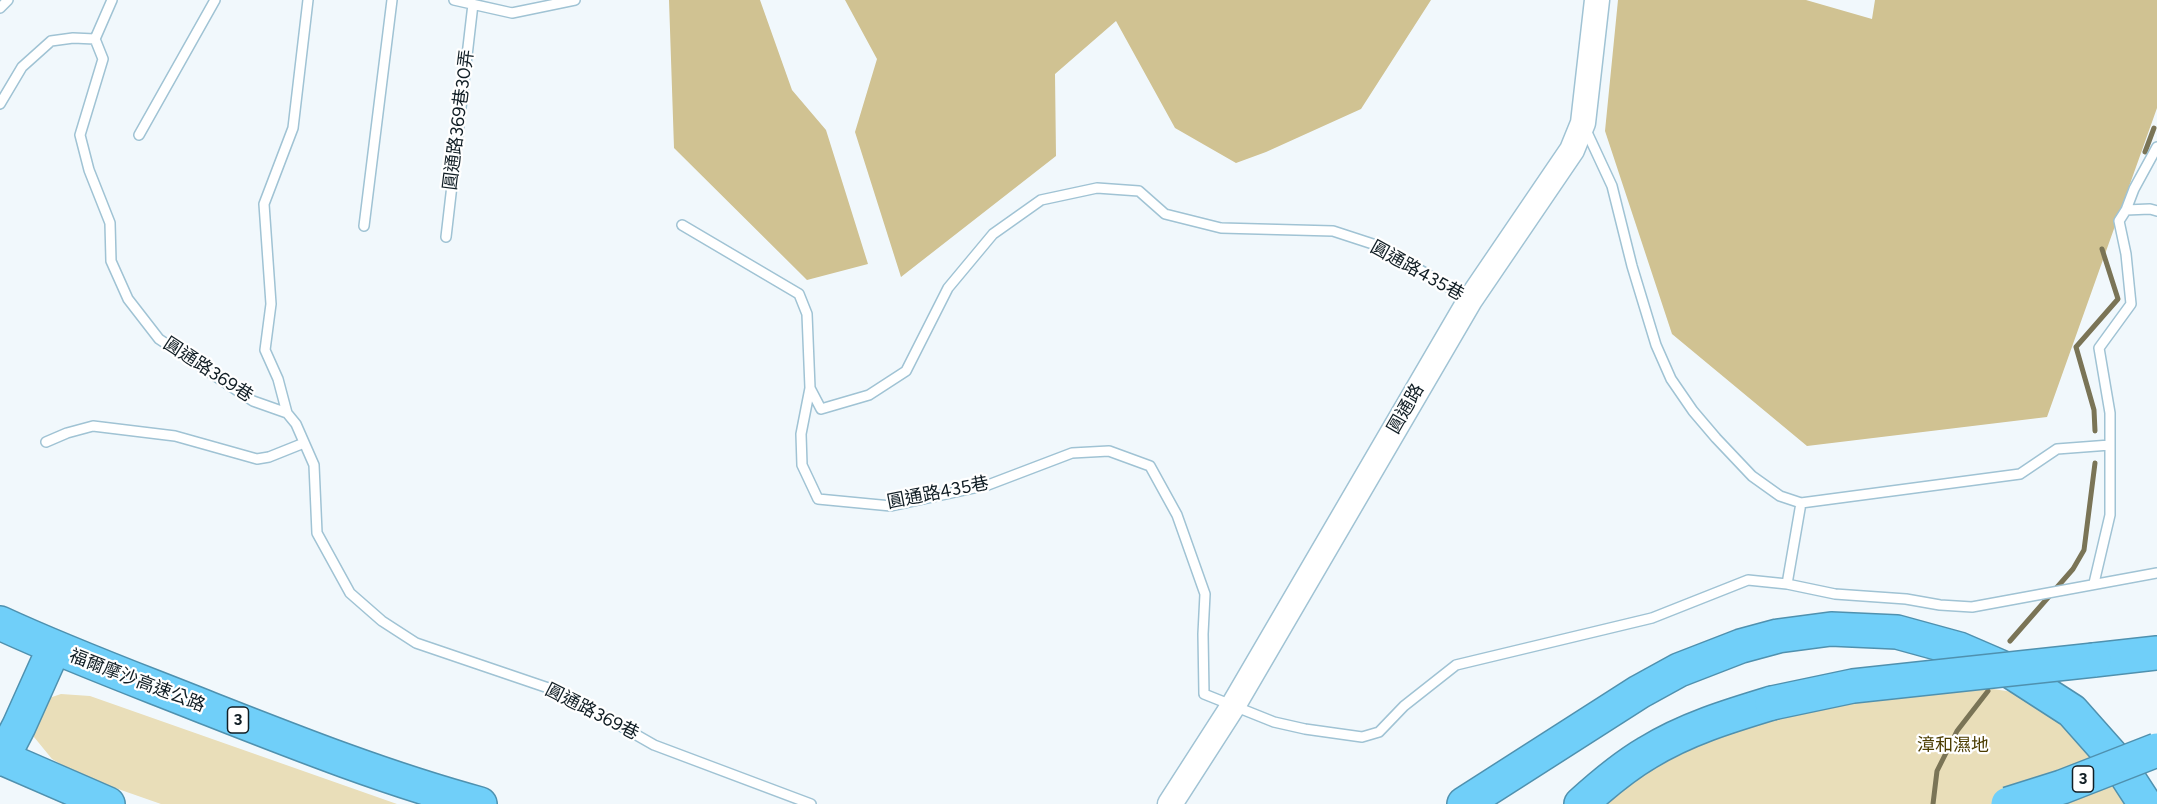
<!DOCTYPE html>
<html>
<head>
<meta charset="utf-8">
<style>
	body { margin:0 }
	canvas { display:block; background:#f1f8fc }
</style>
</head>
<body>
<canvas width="2157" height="804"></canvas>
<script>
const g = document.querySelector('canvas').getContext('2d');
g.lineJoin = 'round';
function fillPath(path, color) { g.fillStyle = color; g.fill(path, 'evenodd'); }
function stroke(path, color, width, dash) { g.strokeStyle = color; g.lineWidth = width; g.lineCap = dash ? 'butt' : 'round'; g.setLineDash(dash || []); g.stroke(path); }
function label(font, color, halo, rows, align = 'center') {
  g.font = font + ' Figtree,"Noto Sans TC",sans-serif'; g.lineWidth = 4.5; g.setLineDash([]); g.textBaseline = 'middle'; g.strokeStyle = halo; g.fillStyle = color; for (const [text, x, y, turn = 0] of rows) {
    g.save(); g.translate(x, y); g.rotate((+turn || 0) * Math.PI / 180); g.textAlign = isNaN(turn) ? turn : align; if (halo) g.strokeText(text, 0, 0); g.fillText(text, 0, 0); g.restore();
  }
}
const green = new Path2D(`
	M1973,686L2013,692L2051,711L2133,804H1595L1676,747L1816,705Z
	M61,694L90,696L397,804H161L81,776L52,759L34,737V715L43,700Z`);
const forest = new Path2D(`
	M669,0H760L792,90L826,130L868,264L807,280L674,148Z
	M845,0H1431L1361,109L1266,152L1236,163L1175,128L1116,21L1055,74L1056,156L901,277L855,132L877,59Z
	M1618,0H1806L1872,19L1875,0H2157V108L2047,417L1807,446L1672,334L1605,131Z`);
const stream = new Path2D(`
	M2145,152L2154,128
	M2095,431L2094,410L2076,347L2118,299L2102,249
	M2010,641L2073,569L2084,550L2095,463
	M1933,804L1937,771L1957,731L1988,691`);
const service = new Path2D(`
	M454,0L512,13L575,0
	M0,8L8,0
	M95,39L112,0
	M0,104L22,67L51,41L73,38L95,39L103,59L80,135L89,170L110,223L111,261L128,299L159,339L253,401L287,413L296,424L314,465L317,533L350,593L382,621L416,643L563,693L654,745L811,804
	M1585,128L1612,186L1632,266L1656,345L1671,379L1693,411L1716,438L1752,476L1780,496L1801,503L2020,474L2057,449L2110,445
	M139,135L215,0
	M2126,210L2134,189L2157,147
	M682,225L799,294L807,314L810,388
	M364,226L392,0
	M446,237L473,4
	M1470,300L1382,247L1333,231L1221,228L1165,214L1139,191L1097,188L1041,200L993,234L948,288L906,371L869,395L821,409L810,388L801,434L802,465L818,499L891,506L988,485L1072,453L1109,451L1150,466L1177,515L1205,594L1203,634L1204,694L1274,722L1305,729L1362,737L1379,732L1404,706L1456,665L1652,618L1748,580L1787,584L1835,594L1906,599L1940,605L1972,607L2157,573
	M287,413L278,379L265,350L271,304L264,204L293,128L308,0
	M46,442L67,433L93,426L175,436L257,459L269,457L304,443
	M2094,583L2110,515V413L2099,348L2131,304L2126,254L2119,221L2126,210L2150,209L2157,211
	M1787,584L1801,503`);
const tertiary = new Path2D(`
	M1170,804L1233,706L1470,300L1572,150L1583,123L1597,0`);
const motorway = new Path2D(`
	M0,623C69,655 140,681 210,709C299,744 388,779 480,804
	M2094,660L2157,653
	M0,757L108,804
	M2,759L19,726L54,648
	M1464,804L1639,692L1679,670L1741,646L1778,636L1831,629L1897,632L1959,649L2010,671L2072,711L2119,764L2145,804
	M1581,804C1602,785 1623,767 1647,753C1686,729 1729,716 1772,703`);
const motorwayBridge = new Path2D(`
	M1772,703L1853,686L2094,660
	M2008,804L2062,787L2157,750`);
const shields = [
	[238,720,21],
	[2083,779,21]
];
const shieldNames = [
	["3",238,720],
	["3",2083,779]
];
const streetNames = [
	["圓通路369巷30弄",459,120,-83],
	["圓通路435巷",1417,271,29],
	["圓通路369巷",208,370,33],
	["圓通路",1406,409,-60],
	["圓通路435巷",938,493,-11],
	["福爾摩沙高速公路",137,681,21],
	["圓通路369巷",592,712,27]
];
const parkNames = [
	["漳和濕地",1953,746]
];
fillPath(green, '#e9deb9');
fillPath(forest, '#d0c292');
stroke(stream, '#7a7456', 5);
stroke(service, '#a0c3d4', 12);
stroke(tertiary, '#a0c3d4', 27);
stroke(motorway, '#4f91af', 36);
stroke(service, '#fff', 9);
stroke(tertiary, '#fff', 24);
stroke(motorway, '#70cff9', 33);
stroke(motorwayBridge, '#4f91af', 36, []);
stroke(motorwayBridge, '#70cff9', 33);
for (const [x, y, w] of shields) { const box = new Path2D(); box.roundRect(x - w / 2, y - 13, w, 26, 4.5); g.fillStyle = '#fff'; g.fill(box); stroke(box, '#111e25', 1.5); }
label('bold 16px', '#111e25', null, shieldNames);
label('18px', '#111e25', '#fff', streetNames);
label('18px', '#4b3c00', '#fff', parkNames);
</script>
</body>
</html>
